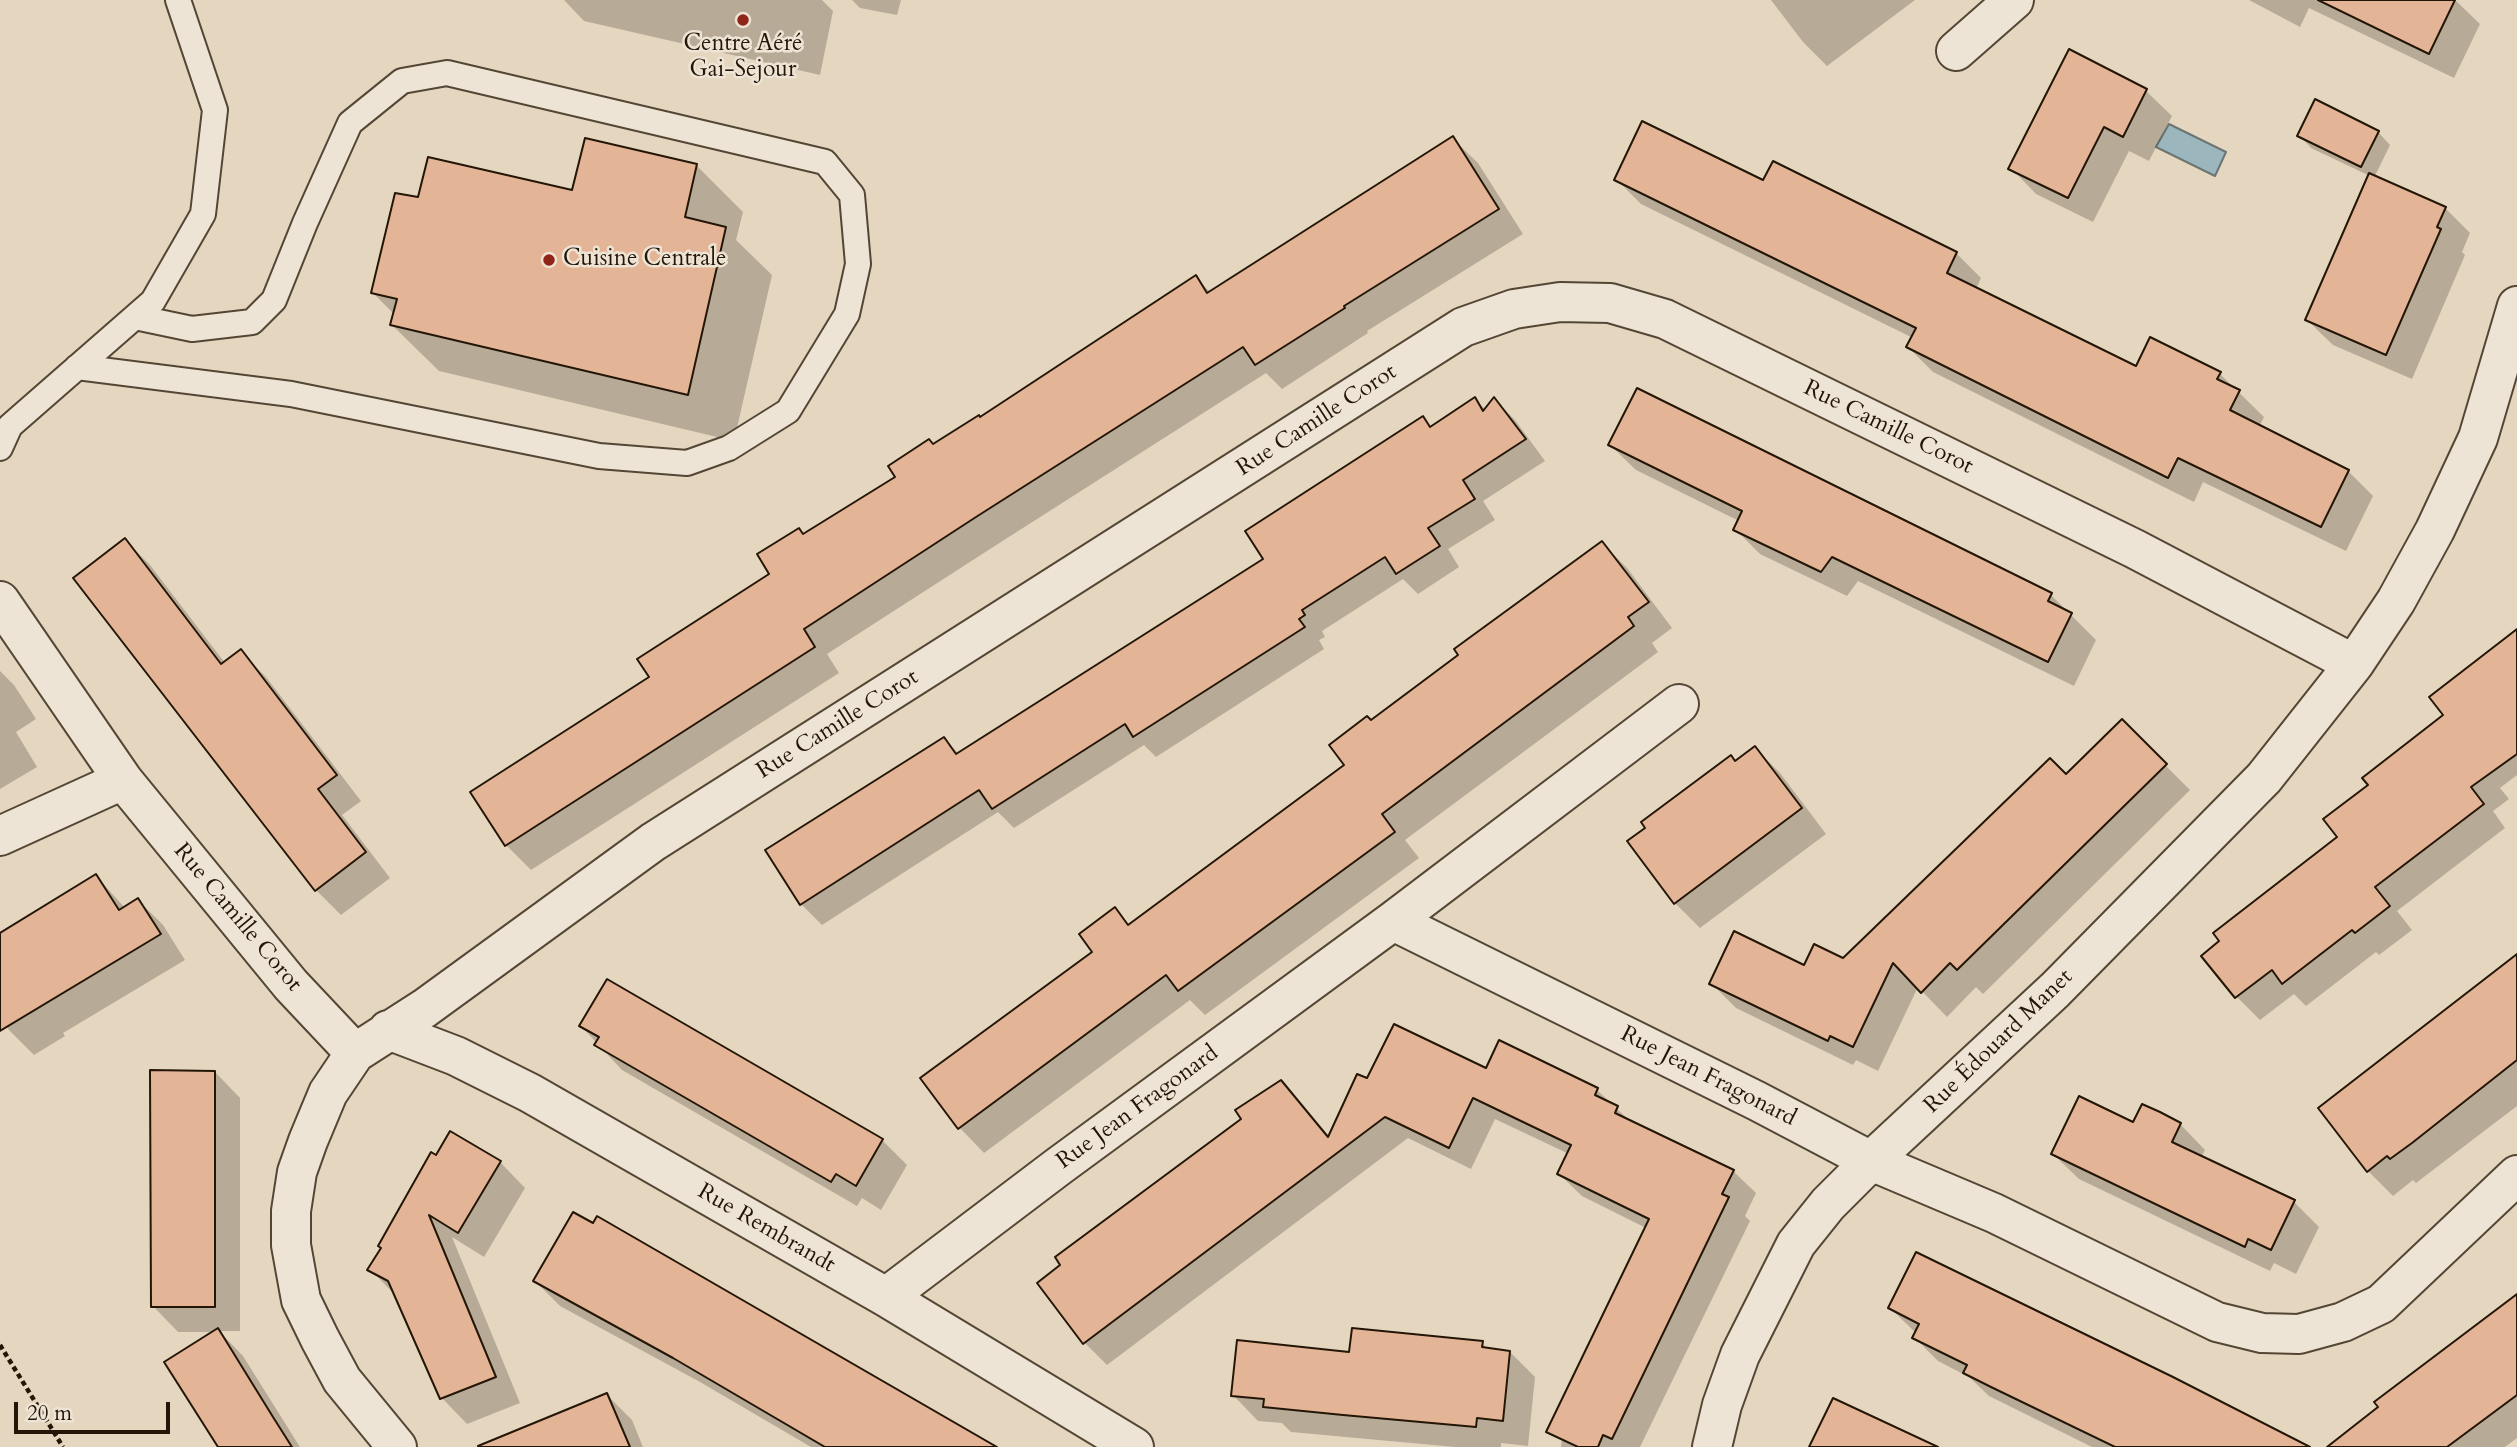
<!DOCTYPE html>
<html>
<head>
<meta charset="utf-8">
<style>
	body { margin:0 }
	#map { position:relative; width:2517px; height:1447px; overflow:hidden; background:#e5d6bf; font-family:Cardo,serif }
	canvas { display:block }
	.scale { position:absolute; left:14px; top:1402px; width:156px; height:32px; box-sizing:border-box; border:4px solid #241606; border-top:0; padding-left:9px; font-size:21px; line-height:24px; white-space:nowrap; color:#241606; -webkit-text-stroke:5px #eee4d5; paint-order:stroke }
</style>
</head>
<body>
<div id="map">
<canvas width="2517" height="1447"></canvas>
<div class="scale">20 m</div>
</div>
<script>
const g = document.querySelector('canvas').getContext('2d');
g.lineJoin = 'round';
function fillPath(path, color) { g.fillStyle = color; g.fill(path, 'evenodd'); }
function stroke(path, color, width, dash) { g.strokeStyle = color; g.lineWidth = width; g.lineCap = dash ? 'butt' : 'round'; g.setLineDash(dash || []); g.stroke(path); }
function label(font, color, halo, rows, align = 'center') {
  g.font = font + ' Cardo,serif'; g.lineWidth = 5; g.setLineDash([]); g.textBaseline = 'middle'; g.strokeStyle = halo; g.fillStyle = color; for (const [text, x, y, turn = 0] of rows) {
    g.save(); g.translate(x, y); g.rotate((+turn || 0) * Math.PI / 180); g.textAlign = isNaN(turn) ? turn : align; if (halo) g.strokeText(text, 0, 0); g.fillText(text, 0, 0); g.restore();
  }
}
const water = new Path2D(`
	M2169,124L2226,152L2215,176L2156,147Z`);
const shadow = new Path2D(`
	M564,0H822L833,11L820,75L584,21Z
	M852,0H901L897,15L860,8Z
	M1771,0H1915L1827,66L1803,42Z
	M2249,0H2455L2480,24L2454,78L2309,8L2300,27Z
	M2069,51L2146,91L2172,116L2149,161L2129,151L2093,222L2036,194L2011,168Z
	M2378,132L2390,145L2374,178L2445,208L2470,233L2462,252L2465,255L2412,379L2333,345L2307,320L2370,176L2311,148L2299,135Z
	M1453,139L1478,163L1523,234L1367,331L1368,333L1282,389L1266,373L1001,542L827,654L839,673L531,870L506,845L651,678L772,575L804,536L897,478L934,446L980,419L1196,278L1211,293Z
	M697,166L743,212L736,240L772,275L734,441L439,371L392,325L395,315L373,293L573,192Z
	M1616,179L1764,182L1956,253L1981,278L1976,289L2137,369L2220,374L2264,417L2259,427L2348,471L2373,496L2346,551L2203,482L2194,502L1933,372L1908,347L1913,338L1641,204Z
	M1475,400L1486,410L1495,400L1515,420L1545,461L1483,501L1495,520L1448,549L1459,567L1418,594L1403,579L1322,631L1325,637L1319,640L1324,649L1156,757L1144,745L1014,828L998,812L822,925L801,904L944,739L959,754L1266,560L1422,418L1432,428Z
	M1610,445L2051,595L2096,640L2074,686L1858,581L1847,596L1760,554L1735,529L1739,521L1636,470Z
	M125,540L150,565L225,663L241,652L266,677L361,801L342,815L390,878L341,915L316,890Z
	M1602,543L1627,568L1672,628L1652,643L1658,652L1405,840L1419,858L1205,1015L1190,1000L984,1153L959,1127L1094,952L1115,910L1130,925L1346,765L1371,722L1461,656Z
	M2517,630V775L2500,788L2509,799L2493,811L2505,828L2397,911L2412,930L2379,955L2376,952L2306,1006L2294,994L2260,1020L2237,997L2204,956L2339,837L2371,785L2445,716Z
	M0,671L14,685L36,719L16,732L37,767L0,789Z
	M2122,722L2190,790L1983,994L1976,987L1947,1017L1918,987L1878,1071L1856,1060L1853,1065L1736,1008L1711,983L1843,960L2066,776Z
	M1755,748L1780,773L1826,834L1700,928L1675,903L1736,763Z
	M96,876L125,908L138,900L163,925L185,960L63,1033L65,1036L34,1055L9,1030L3,1021L0,1022V935Z
	M2517,956V1106L2416,1183L2413,1180L2393,1196L2368,1171Z
	M581,1026L882,1140L907,1165L881,1210L862,1198L857,1206L622,1070Z
	M1500,1042L1597,1090L1632,1123L1733,1171L1756,1193L1745,1216L1750,1221L1640,1447H1561L1562,1438L1646,1228L1582,1196L1559,1174L1569,1154L1495,1119L1471,1169L1408,1138L1107,1365L1085,1343L1040,1283L1243,1119L1281,1082L1330,1137L1368,1081L1487,1070Z
	M215,1072L240,1098V1331H219L243,1356L300,1447H220L217,1332H178L153,1306Z
	M2180,1124L2205,1150L2201,1158L2294,1202L2319,1227L2296,1274L2274,1263L2270,1271L2079,1179L2053,1154Z
	M436,1157L500,1162L525,1188L484,1257L452,1237L520,1403L467,1424L442,1398L396,1296L370,1269Z
	M1917,1255L2299,1440L2306,1447H2092L1989,1396L1969,1377L1938,1361L1914,1337L1916,1333L1890,1308Z
	M535,1281L995,1447H811L700,1382L560,1306Z
	M2517,1295V1438L2505,1447H2378Z
	M1482,1343L1489,1350L1510,1352L1535,1377L1528,1446L1501,1443V1447H1455L1291,1432L1282,1423L1258,1421L1233,1395Z
	M607,1395L632,1420L643,1447H542Z`);
const building = new Path2D(`
	M2318,0H2455L2429,54Z
	M2069,49L2147,89L2123,137L2104,127L2068,198L2008,169Z
	M2315,99L2379,131L2361,167L2297,136Z
	M1642,121L1763,180L1773,161L1957,252L1947,273L2136,366L2150,337L2221,372L2217,379L2240,390L2230,410L2349,470L2321,527L2178,458L2168,478L1906,347L1916,328L1614,180Z
	M1453,136L1499,209L1344,306L1345,308L1255,365L1243,347L976,517L804,629L815,647L505,846L470,792L649,677L637,659L769,574L757,554L799,528L803,534L895,477L888,466L929,439L933,444L979,415L980,417L1196,275L1207,293Z
	M585,138L697,164L685,217L726,227L688,395L390,325L397,299L371,293L395,193L418,197L428,157L572,190Z
	M2369,173L2446,207L2437,227L2441,229L2386,355L2305,320Z
	M1637,388L2052,593L2048,601L2072,613L2048,662L1832,557L1821,572L1733,530L1742,511L1608,445Z
	M1475,397L1483,411L1494,397L1526,439L1463,480L1475,499L1428,528L1440,546L1396,574L1385,557L1302,610L1305,615L1299,619L1305,627L1133,737L1125,724L992,809L979,790L800,905L765,850L944,737L956,754L1263,559L1245,531L1423,416L1430,427Z
	M125,538L221,664L241,649L337,775L318,789L366,852L315,891L73,578Z
	M1602,541L1649,602L1628,617L1634,626L1382,814L1395,832L1178,991L1166,975L958,1129L920,1078L1092,952L1079,934L1115,907L1128,925L1344,765L1329,745L1367,716L1371,720L1458,655L1454,649Z
	M2517,629V754L2471,787L2484,804L2375,887L2390,906L2355,933L2352,930L2282,984L2272,970L2235,998L2201,956L2219,941L2213,933L2337,837L2323,819L2368,785L2362,778L2443,715L2429,697Z
	M2122,719L2167,764L1957,970L1950,963L1921,993L1893,963L1853,1047L1830,1036L1828,1041L1709,984L1734,931L1804,965L1814,944L1843,958L2050,758L2066,774Z
	M1755,746L1802,808L1674,904L1627,841L1645,828L1641,822L1731,755L1735,761Z
	M96,874L119,910L138,898L161,934L0,1031V933Z
	M2517,954V1060L2412,1143L2390,1159L2387,1156L2367,1172L2318,1108Z
	M607,979L883,1139L856,1186L836,1174L831,1182L594,1045L599,1037L579,1026Z
	M1394,1024L1486,1068L1499,1040L1598,1088L1595,1095L1618,1106L1615,1113L1734,1170L1722,1194L1729,1197L1612,1439L1603,1435L1598,1447H1578L1546,1432L1649,1219L1557,1174L1571,1145L1473,1098L1449,1148L1385,1117L1083,1344L1037,1283L1060,1265L1055,1257L1241,1119L1235,1110L1281,1080L1328,1137L1357,1074L1367,1078Z
	M150,1070L215,1071V1307H151Z
	M2079,1096L2133,1122L2142,1104L2160,1112L2181,1123L2172,1142L2295,1200L2271,1250L2248,1239L2245,1247L2051,1154Z
	M450,1131L501,1161L458,1233L429,1215L496,1377L440,1399L388,1281L367,1270L381,1248L378,1246L431,1152L436,1155Z
	M573,1212L593,1223L597,1216L997,1447H825L673,1358L533,1281Z
	M1916,1252L2173,1377L2310,1447H2115L1991,1387L1963,1373L1967,1365L1912,1338L1919,1324L1888,1308Z
	M2517,1294V1395L2447,1447H2327L2378,1407L2374,1402Z
	M218,1328L273,1417L292,1447H218L164,1362Z
	M1352,1328L1483,1341L1482,1347L1510,1351L1503,1421L1477,1418L1476,1427L1343,1415L1263,1407L1264,1399L1231,1396L1237,1340L1349,1352Z
	M607,1393L630,1447H479L478,1446Z
	M1833,1398L1938,1447H1809Z`);
const path = new Path2D(`
	M0,1345L63,1447`);
const service = new Path2D(`
	M77,367L291,394L599,456L687,463L729,448L788,411L847,314L858,264L852,195L825,162L447,73L402,81L350,123L305,223L274,300L252,322L192,329L135,317
	M0,448L10,426L153,301L203,214L215,110L178,0`);
const minor = new Path2D(`
	M1956,51L2014,0
	M2517,306L2478,438L2435,530L2396,601L2354,664L2264,778L2055,990L1871,1161L1994,1213L2217,1322L2262,1333L2299,1334L2343,1322L2381,1304L2517,1175
	M0,601L123,780L291,985L355,1053
	M0,836L123,780
	M1393,921L1757,1101L1871,1161L1828,1204L1796,1244L1740,1355L1722,1405L1712,1447
	M388,1030L456,1056L530,1093L886,1297L1134,1447
	M886,1297L1059,1166L1393,921L1679,704
	M397,1447L342,1380L320,1339L301,1300L291,1245V1211L297,1172L308,1141L328,1093L355,1053L425,1008L653,842L1463,327L1514,309L1560,302L1610,303L1665,319L2135,549L2354,664`);
const markers = [
	[743,20,7,"#8f2418"],
	[549,260,7,"#8f2418"]
];
const poiNames = [
	["Centre Aéré",743,45],
	["Gai-Sejour",743,71],
	["Cuisine Centrale",563,260,"left"]
];
const streetNames = [
	["Rue Camille Corot",1317,421,-33],
	["Rue Camille Corot",1888,428,26],
	["Rue Camille Corot",838,725,-32],
	["Rue Camille Corot",237,918,50],
	["Rue Édouard Manet",1999,1042,-44],
	["Rue Jean Fragonard",1708,1077,27],
	["Rue Jean Fragonard",1138,1108,-36],
	["Rue Rembrandt",766,1229,30]
];
fillPath(water, '#9bb6bd');
stroke(water, '#6b7674', 2);
fillPath(shadow, '#0003');
fillPath(building, '#e4b496');
stroke(building, '#241606', 2);
stroke(service, '#544634', 28);
stroke(minor, '#544634', 42);
stroke(path, '#241606', 4.5, [5, 3.5]);
stroke(service, '#eee4d5', 24);
stroke(minor, '#eee4d5', 38);
for (const [x, y, r, color] of markers) { const dot = new Path2D(); dot.arc(x, y, r, 0, 2 * Math.PI); g.fillStyle = color; g.fill(dot); stroke(dot, '#eee4d5', 2.5); }
label('23px', '#241606', '#eee4d5', poiNames);
label('23px', '#241606', '#eee4d5', streetNames);
</script>
</body>
</html>
